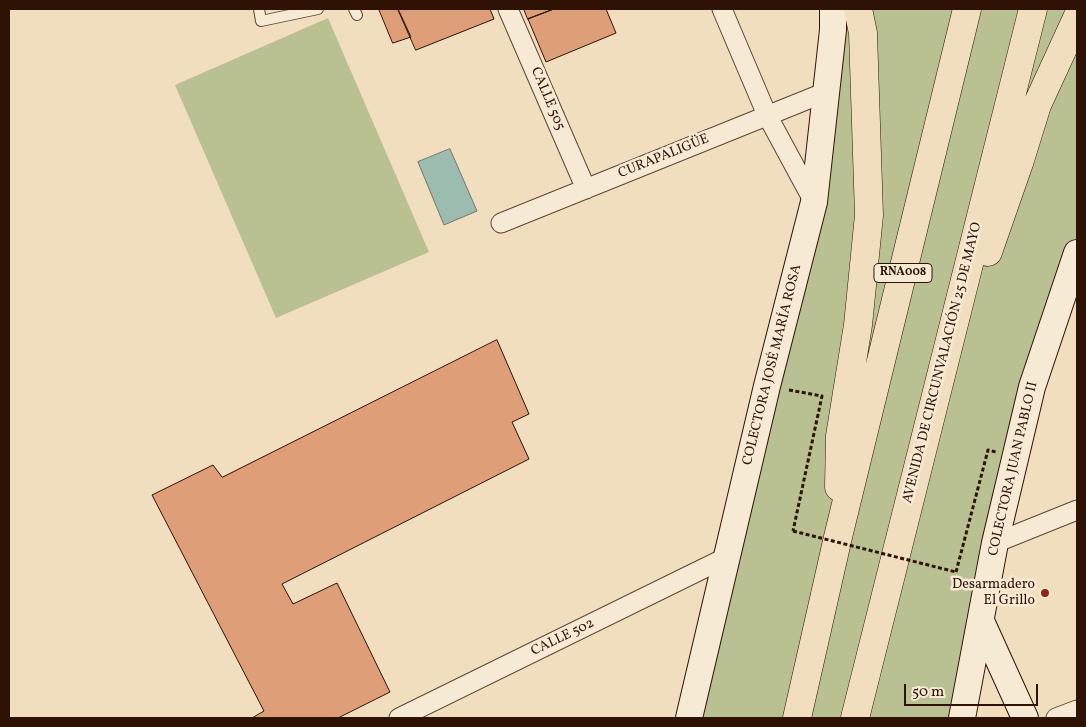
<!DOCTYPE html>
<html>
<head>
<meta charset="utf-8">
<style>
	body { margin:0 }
	#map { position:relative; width:1086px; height:727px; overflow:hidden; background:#f1debe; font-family:Vollkorn,serif }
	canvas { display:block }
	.frame { position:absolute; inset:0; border:10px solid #2e1203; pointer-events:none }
	.scale { position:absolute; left:904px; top:684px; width:134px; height:22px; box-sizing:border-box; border:2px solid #2e1203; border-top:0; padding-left:6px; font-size:15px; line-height:18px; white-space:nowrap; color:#2e1203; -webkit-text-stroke:4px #f6ead5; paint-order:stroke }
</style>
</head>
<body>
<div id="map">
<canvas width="1086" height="727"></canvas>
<div class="frame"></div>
<div class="scale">50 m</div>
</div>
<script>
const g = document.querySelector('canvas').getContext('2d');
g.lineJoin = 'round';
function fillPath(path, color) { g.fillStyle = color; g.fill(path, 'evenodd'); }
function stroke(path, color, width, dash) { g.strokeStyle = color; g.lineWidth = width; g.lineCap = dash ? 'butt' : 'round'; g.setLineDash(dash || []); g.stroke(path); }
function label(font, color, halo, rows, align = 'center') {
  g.font = font + ' Vollkorn,serif'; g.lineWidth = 5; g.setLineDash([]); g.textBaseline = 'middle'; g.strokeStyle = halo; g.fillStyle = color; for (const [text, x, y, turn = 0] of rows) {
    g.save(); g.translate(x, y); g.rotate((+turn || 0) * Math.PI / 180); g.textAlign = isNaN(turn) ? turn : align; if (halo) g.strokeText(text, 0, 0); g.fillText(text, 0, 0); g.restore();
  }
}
const green = new Path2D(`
	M833,9H1077V253L962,718H689L814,202Z
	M328,18L429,252L276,318L175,85Z`);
const water = new Path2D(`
	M450,149L477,211L444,225L418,162Z`);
const building = new Path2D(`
	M379,9H398L411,37L393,43Z
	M398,9H490L494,19L416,50Z
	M524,9H554L528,19Z
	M554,9H606L616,33L546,62L528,19Z
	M497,340L529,414L512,422L529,459L282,584L293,604L337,583L390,692L338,718H252L264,711L152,495L213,465L222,477Z`);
const path = new Path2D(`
	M789,390L822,396L793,531
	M956,572L988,450L996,452`);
const lane = new Path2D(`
	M259,9L261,21L318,9
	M354,9L357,15`);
const street = new Path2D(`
	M508,9L586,189
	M722,9L767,115L814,202
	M501,223L826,92
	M995,543L1077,510
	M399,718L727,557
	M1056,718L1077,710`);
const secondary = new Path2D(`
	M981,621L1025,718
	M689,718L767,386L814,202L833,30V9
	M962,718L995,543L1032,387L1077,253`);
const highway = new Path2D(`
	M988,252L1019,163L1037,105L1077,18
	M839,487L840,436L858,325L869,215L863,33L858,9
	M797,718L838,537L967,9
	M855,718L1033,9`);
const pathBridge = new Path2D(`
	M793,531L956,572`);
const markers = [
	[1045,593,5,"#8f2418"]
];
const shields = [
	[903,273,58]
];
const shieldNames = [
	["RNA008",903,273]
];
const streetNames = [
	["CALLE 505",547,99,67],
	["CURAPALIGÜE",664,157,-22],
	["AVENIDA DE CIRCUNVALACIÓN 25 DE MAYO",943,363,-76],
	["COLECTORA JOSÉ MARÍA ROSA",773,365,-76],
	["COLECTORA JUAN PABLO II",1014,469,-77],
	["CALLE 502",563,638,-26]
];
const poiNames = [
	["Desarmadero",1035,585],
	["El Grillo",1035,601]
];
fillPath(green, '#b9c192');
fillPath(water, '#9bbcae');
stroke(water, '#6f786a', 1);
fillPath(building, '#dd9e78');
stroke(building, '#2e1203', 1);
stroke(lane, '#5f4532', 12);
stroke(street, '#5f4532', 21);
stroke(secondary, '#2e1203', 28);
stroke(highway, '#2e1203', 29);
stroke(path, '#2e1203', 3, [4, 2.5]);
stroke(lane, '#f6ead5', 10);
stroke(street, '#f6ead5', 19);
stroke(secondary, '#f6ead5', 26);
stroke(highway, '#f1debe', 28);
stroke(pathBridge, '#2e1203', 3, [4, 2.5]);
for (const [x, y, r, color] of markers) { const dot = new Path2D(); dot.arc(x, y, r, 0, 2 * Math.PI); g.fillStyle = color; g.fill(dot); stroke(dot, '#f6ead5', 2); }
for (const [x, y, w] of shields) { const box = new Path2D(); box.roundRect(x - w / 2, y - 9.5, w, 19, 4); g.fillStyle = '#f6ead5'; g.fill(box); stroke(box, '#2e1203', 1); }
label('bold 12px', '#2e1203', null, shieldNames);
label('14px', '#2e1203', '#f6ead5', streetNames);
label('14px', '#2e1203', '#f6ead5', poiNames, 'right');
</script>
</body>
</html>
